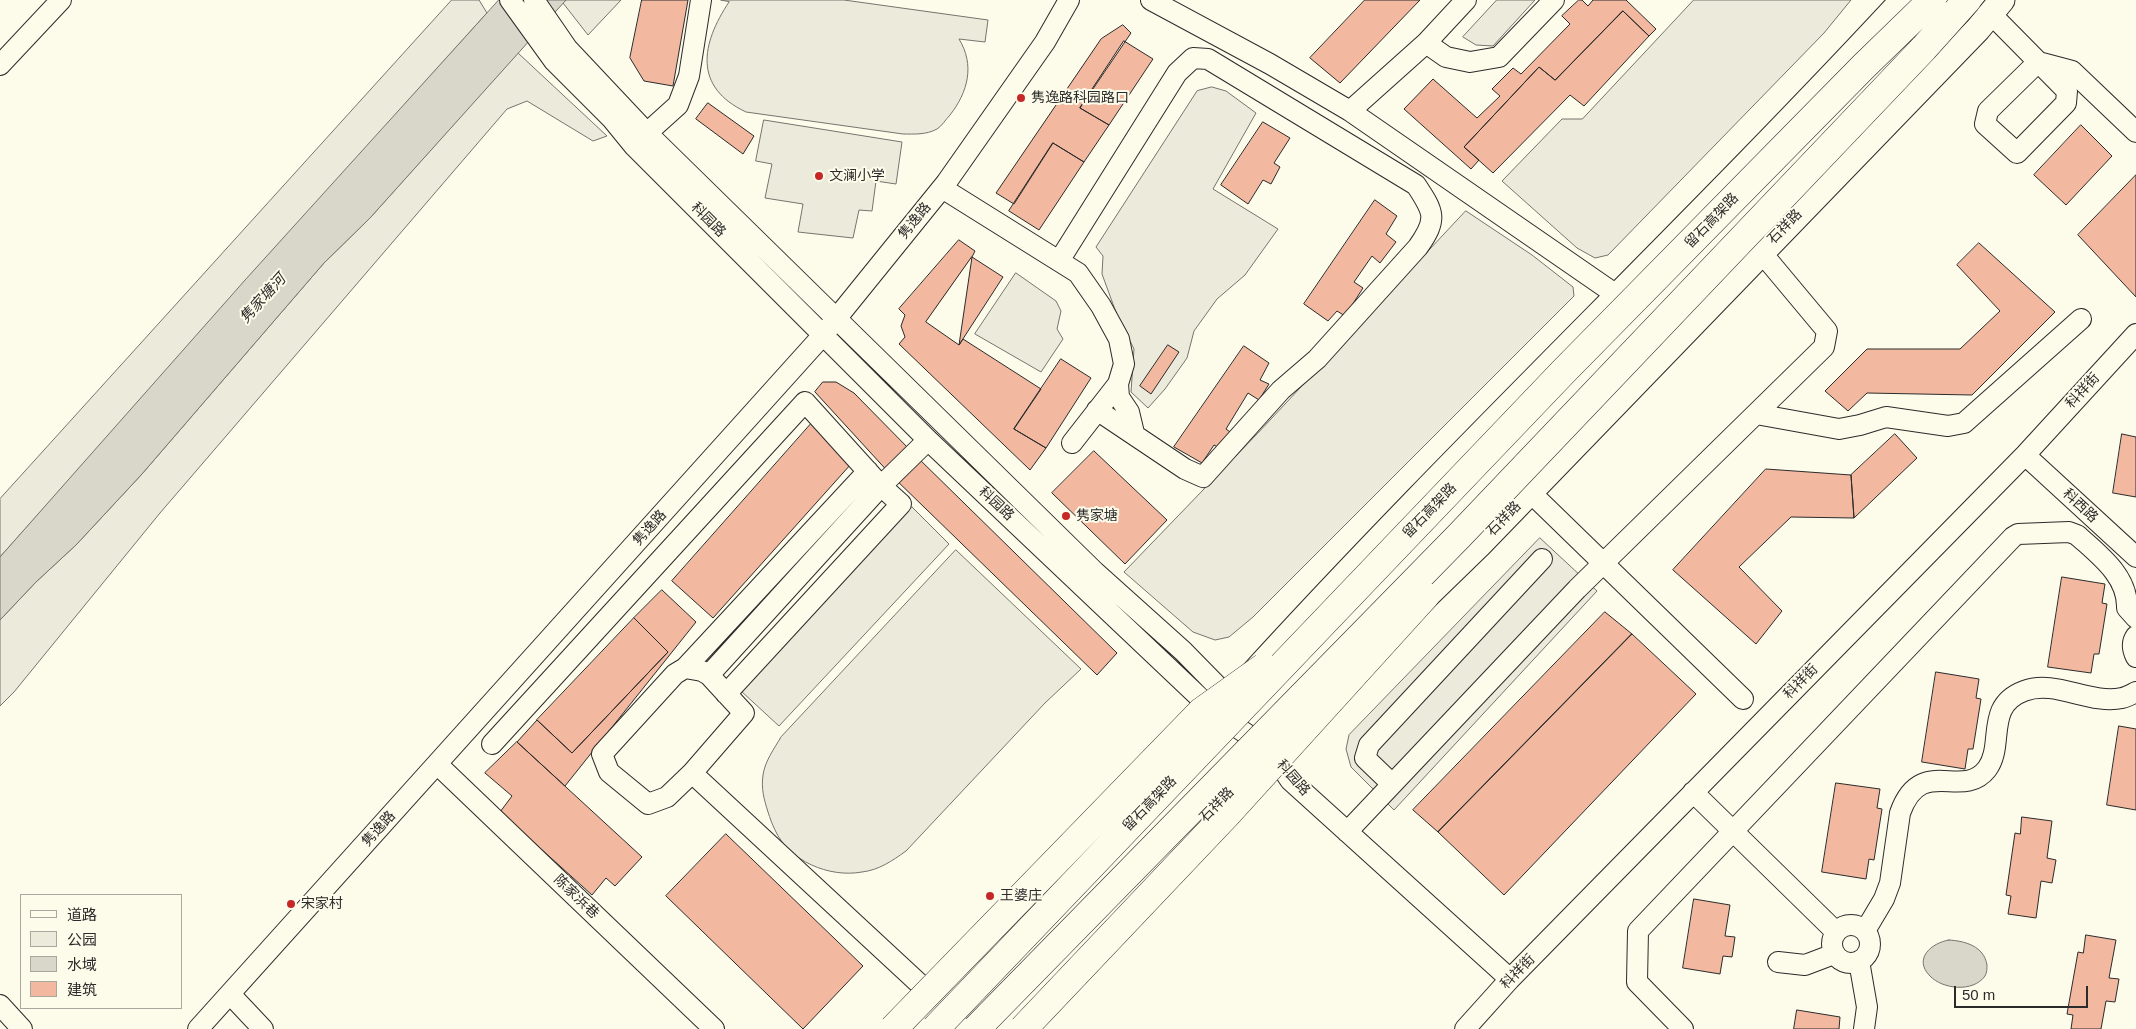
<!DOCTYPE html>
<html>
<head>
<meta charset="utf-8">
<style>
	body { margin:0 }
	#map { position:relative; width:2136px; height:1029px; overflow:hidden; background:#fdfbea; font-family:Arial,"Noto Sans SC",sans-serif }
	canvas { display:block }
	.legend { position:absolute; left:20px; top:894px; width:162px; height:115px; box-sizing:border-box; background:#fdfbea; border:1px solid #a9a89e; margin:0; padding:6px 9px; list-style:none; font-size:15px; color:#2b2b2b }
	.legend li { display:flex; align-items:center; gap:10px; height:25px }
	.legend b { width:25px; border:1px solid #a9a89e }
	.scale { position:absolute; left:1954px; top:986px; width:134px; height:22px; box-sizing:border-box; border:2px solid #2b2b2b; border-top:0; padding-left:6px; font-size:15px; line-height:18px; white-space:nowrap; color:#2b2b2b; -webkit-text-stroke:4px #fdfbea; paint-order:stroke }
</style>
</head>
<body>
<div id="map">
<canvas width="2136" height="1029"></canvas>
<ul class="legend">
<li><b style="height:6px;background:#fdfbea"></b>道路</li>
<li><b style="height:14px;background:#ecebdb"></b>公园</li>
<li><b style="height:14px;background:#d8d7c9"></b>水域</li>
<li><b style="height:14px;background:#f2b8a0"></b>建筑</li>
</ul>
<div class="scale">50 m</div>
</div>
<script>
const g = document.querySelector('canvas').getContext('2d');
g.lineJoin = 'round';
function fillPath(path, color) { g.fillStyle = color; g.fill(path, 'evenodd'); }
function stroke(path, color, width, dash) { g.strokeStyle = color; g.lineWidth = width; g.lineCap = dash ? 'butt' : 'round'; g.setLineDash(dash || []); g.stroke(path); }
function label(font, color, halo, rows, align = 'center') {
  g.font = font + ' Arial,"Noto Sans SC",sans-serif'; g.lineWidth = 4; g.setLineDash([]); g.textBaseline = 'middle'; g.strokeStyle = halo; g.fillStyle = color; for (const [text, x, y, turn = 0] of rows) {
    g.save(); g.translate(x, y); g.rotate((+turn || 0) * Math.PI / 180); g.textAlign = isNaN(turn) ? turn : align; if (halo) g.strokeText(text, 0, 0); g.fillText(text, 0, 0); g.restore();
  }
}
const green = new Path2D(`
	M452,0H479L487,13L0,557V499Z
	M566,0H621L588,35L563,3Z
	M721,0H844L988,20L985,42L959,39C975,65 968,92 950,115C946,119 942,126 937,129C926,135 914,134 903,134L746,112C693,87 701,44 729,2Z
	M1497,0H1535L1493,46L1476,45L1463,37Z
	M1694,0H1851L1824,33L1608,255L1595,258L1577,248L1502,181L1562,119H1582Z
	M518,53L607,136L593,141L527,101L507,109L160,513L14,692L0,706V620L36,582L76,545L142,474L324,263L370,218Z
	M1212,87L1226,91L1256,113L1213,189L1278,229L1245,275L1217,299L1194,331L1187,358L1165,389L1148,408L1131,392L1134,349L1117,315L1102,274L1103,256L1096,247L1197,91Z
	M764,120L902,142L896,184L876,181L872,211L859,210L853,238L798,232L803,204L765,198L772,164L756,161Z
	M1466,211L1532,255L1573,287L1574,296L1253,617L1229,637L1215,640L1193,632L1124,572L1257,434Z
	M912,507L949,544L779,726L741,691Z
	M956,550L1081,669L1045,703L906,851C892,861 879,870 862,872C829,878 789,861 775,830C772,824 770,818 768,812C764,799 761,789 763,775C765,761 774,749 781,737Z`);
const parking = new Path2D(`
	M1016,273L1056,301L1061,311L1057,329L1063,339L1041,372L975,334Z
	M1540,538L1597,591L1394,810L1351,767L1346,749L1349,735Z`);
const water = new Path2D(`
	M499,0H566L370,218L324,263L142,474L76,545L36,582L0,620V557L246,279Z
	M1949,940C1965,941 1984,946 1987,965C1987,968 1987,973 1985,976C1973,993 1942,989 1930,976C1913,959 1931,943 1949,940Z`);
const building = new Path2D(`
	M642,0H688L673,86L644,81L630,58Z
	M1365,0H1420L1340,83L1310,58Z
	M1579,0H1582L1588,6L1593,0H1626L1656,29L1649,36L1623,11L1555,80L1539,67L1464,147L1479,160L1471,169L1404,109L1433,79L1477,118L1500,96L1492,89L1513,68L1521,74L1570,24L1562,16Z
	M1623,11L1649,36L1584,106L1570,95L1493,173L1464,147L1539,67L1555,80Z
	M1123,25L1131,33L1080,108L1109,125L1084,162L1053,143L1014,204L996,193L1101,39Z
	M1124,41L1153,59L1109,125L1080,108Z
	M708,103L754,136L743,154L696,119Z
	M1263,122L1290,138L1274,163L1280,167L1271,184L1263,180L1248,204L1221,185Z
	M2081,125L2112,156L2066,205L2034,175Z
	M1053,143L1084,162L1039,230L1009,211Z
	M2136,175V297L2078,235Z
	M1375,200L1397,216L1386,234L1396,242L1380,263L1372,256L1354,282L1363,288L1345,316L1337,311L1328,321L1304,304Z
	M959,240L975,251L972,257L959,345L963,339L1041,389L1014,429L1046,448L1030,470L899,344L905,337L901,326L905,315L899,309Z
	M1979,243L2055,312L1972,395L1867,393L1848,411L1825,391L1867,349H1960L2000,311L1957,265Z
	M972,257L1003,277L959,345L926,322Z
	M1168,345L1179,352L1151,394L1140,386Z
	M1244,346L1269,363L1260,380L1269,384L1259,400L1248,393L1226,429L1233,434L1223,450L1214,445L1202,463L1174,447Z
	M1061,359L1091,378L1046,448L1014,429Z
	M823,382H836L854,393L914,454L891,475L815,392Z
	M818,416L860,454L713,618L672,581Z
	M1895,434L1917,458L1854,518L1851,475Z
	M2122,434L2136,437V497L2113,493Z
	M1094,451L1167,520L1125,564L1052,493Z
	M914,454L1117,653L1097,675L891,475Z
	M1766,469L1851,475L1854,518L1791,517L1739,567L1782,611L1756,644L1673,570Z
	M2062,577L2105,584L2102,603L2107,604L2099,654H2094L2091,673L2048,667Z
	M662,590L696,622L565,786L517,742L537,720L572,753L668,652L634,618Z
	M1605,612L1632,634L1438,832L1413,810Z
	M634,618L668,652L572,753L537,720Z
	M1632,634L1696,694L1504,895L1438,832Z
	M1936,672L1979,679L1976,698L1981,699L1973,749H1968L1965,769L1922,762Z
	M2119,726L2136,729V810L2107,805Z
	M517,742L642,857L615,886L606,878L592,895L500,812L512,796L485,773Z
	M1836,783L1880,789L1877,808L1882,809L1874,860L1869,859L1866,879L1822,872Z
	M2022,817L2052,821L2047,858L2056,860L2052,883L2041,881L2036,918L2008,914L2011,896L2006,895L2015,833L2020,834Z
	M726,834L863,966L803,1029L666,896Z
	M1694,899L1730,905L1725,936L1735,937L1732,957L1723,956L1720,974L1683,968Z
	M2086,935L2116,940L2109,978L2119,979L2115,1002L2106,1001L2101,1029H2071L2073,1015L2067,1014L2078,952L2083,953Z
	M1797,1010L1840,1017L1839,1029H1794Z`);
const minor = new Path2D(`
	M510,0L554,61L612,119L634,146L928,440L1216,713L1270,750L1290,780L1510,979
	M534,0L567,48L647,133L1095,572L1183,651L1234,703
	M1151,0L1270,64L1350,111L1618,296
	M1990,13L2067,91L2066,103L2017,153L1985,124L1988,111L2038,62L2072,71L2136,132
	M1426,43L1446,57L1470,62L1499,57L1554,0
	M0,65L61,0
	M1350,111L1426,43L1466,0
	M637,142L678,105L689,76L701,0
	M942,188L1078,273L1101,306L1119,339L1124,364L1118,384L1072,443
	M1059,261L1177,73L1193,58L1208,59L1416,185C1434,212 1438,219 1418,247L1317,359L1281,390L1203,477L1185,469L1097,410
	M1118,384L1119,397L1129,412L1134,433
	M1756,414L1839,429L1860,425L1886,417L1948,426L1964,423L2081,319
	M2025,455L2136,557
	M1530,492L1743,699
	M2136,636C2131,643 2132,649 2136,657
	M685,668L868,471
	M709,675L744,713L692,773L667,797L648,804L609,772L602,754L675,674L685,668L702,671L709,675L881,486L928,440
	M492,744L805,402L881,486L901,504L726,694
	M437,764L714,1029
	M692,773L938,1001
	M1392,784L1365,758L1369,745L1542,559
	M1693,792L1836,932
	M1347,832L1577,589L1824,347L1827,331L1761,252
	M1832 944a19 19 0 1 1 38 0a19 19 0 1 1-38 0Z
	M1865,931L1884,899L1890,883L1900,813C1921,754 1962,801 1987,769C2005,745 1984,706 2024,691C2055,679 2090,705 2122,698C2127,697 2132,694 2136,692
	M1859,961L1867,1007L1864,1029
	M1778,962L1805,965L1834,954
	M230,994L263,1029
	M0,1005L22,1029
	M198,1029L823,335L946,183L1045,42L1069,0
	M1465,1029L1510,979L2025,455L2136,334
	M1683,1029L1637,982L1638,931L2013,537L2018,534L2069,532L2077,535C2099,555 2128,576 2127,608L2136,618`);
const major = new Path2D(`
	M1411,611L1479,545L1978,29L2002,0
	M1247,680C1459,447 1689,231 1903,0
	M914,1029L1030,908
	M997,1029L1237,784`);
const highwayBridge = new Path2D(`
	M893,1029L1201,712L1264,667
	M935,1029L1564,371L1864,66L1932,0
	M976,1029L1459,536L1924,48L1967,0
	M1023,1029L1228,813L1425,596`);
const markers = [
	[1021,98,5,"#c62828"],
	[819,176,5,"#c62828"],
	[1066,516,5,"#c62828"],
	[990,896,5,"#c62828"],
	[291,904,5,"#c62828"]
];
const poiNames = [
	["隽逸路科园路口",1031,98],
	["文澜小学",829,176],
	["隽家塘",1076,516],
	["王婆庄",1000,896],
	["宋家村",301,904]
];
const streetNames = [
	["科园路",708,220,45],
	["隽逸路",915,221,-51],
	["留石高架路",1712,221,-46],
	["石祥路",1785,227,-46],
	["科祥街",2083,391,-47],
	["科园路",996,504,43],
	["科西路",2080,506,43],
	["留石高架路",1430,511,-46],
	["石祥路",1504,519,-46],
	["隽逸路",650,528,-48],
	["科祥街",1801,682,-46],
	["科园路",1293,778,49],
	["留石高架路",1150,804,-46],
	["石祥路",1217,805,-46],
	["隽逸路",379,829,-48],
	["陈家浜巷",576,897,44],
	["科祥街",1518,972,-46]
];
const waterNames = [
	["隽家塘河",263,299,-48]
];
fillPath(green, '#ecebdb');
stroke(green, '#74746e', 1);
fillPath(parking, '#eceadb');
stroke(parking, '#74746e', 1);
fillPath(water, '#d8d7c9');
stroke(water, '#74746e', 1);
fillPath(building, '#f2b8a0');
stroke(building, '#2b2b2b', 1);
stroke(minor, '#2b2b2b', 22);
stroke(major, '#2b2b2b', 27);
stroke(minor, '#fdfbea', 20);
stroke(major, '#fdfbea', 25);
stroke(highwayBridge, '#2b2b2b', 29, []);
stroke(highwayBridge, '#fdfbea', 28);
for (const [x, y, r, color] of markers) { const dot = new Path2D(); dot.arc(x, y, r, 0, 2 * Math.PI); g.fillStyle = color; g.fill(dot); stroke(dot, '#fdfbea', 2); }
label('14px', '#2b2b2b', '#fdfbea', poiNames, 'left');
label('14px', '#2b2b2b', '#fdfbea', streetNames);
label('italic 15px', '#2b2b2b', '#fdfbea', waterNames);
</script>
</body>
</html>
